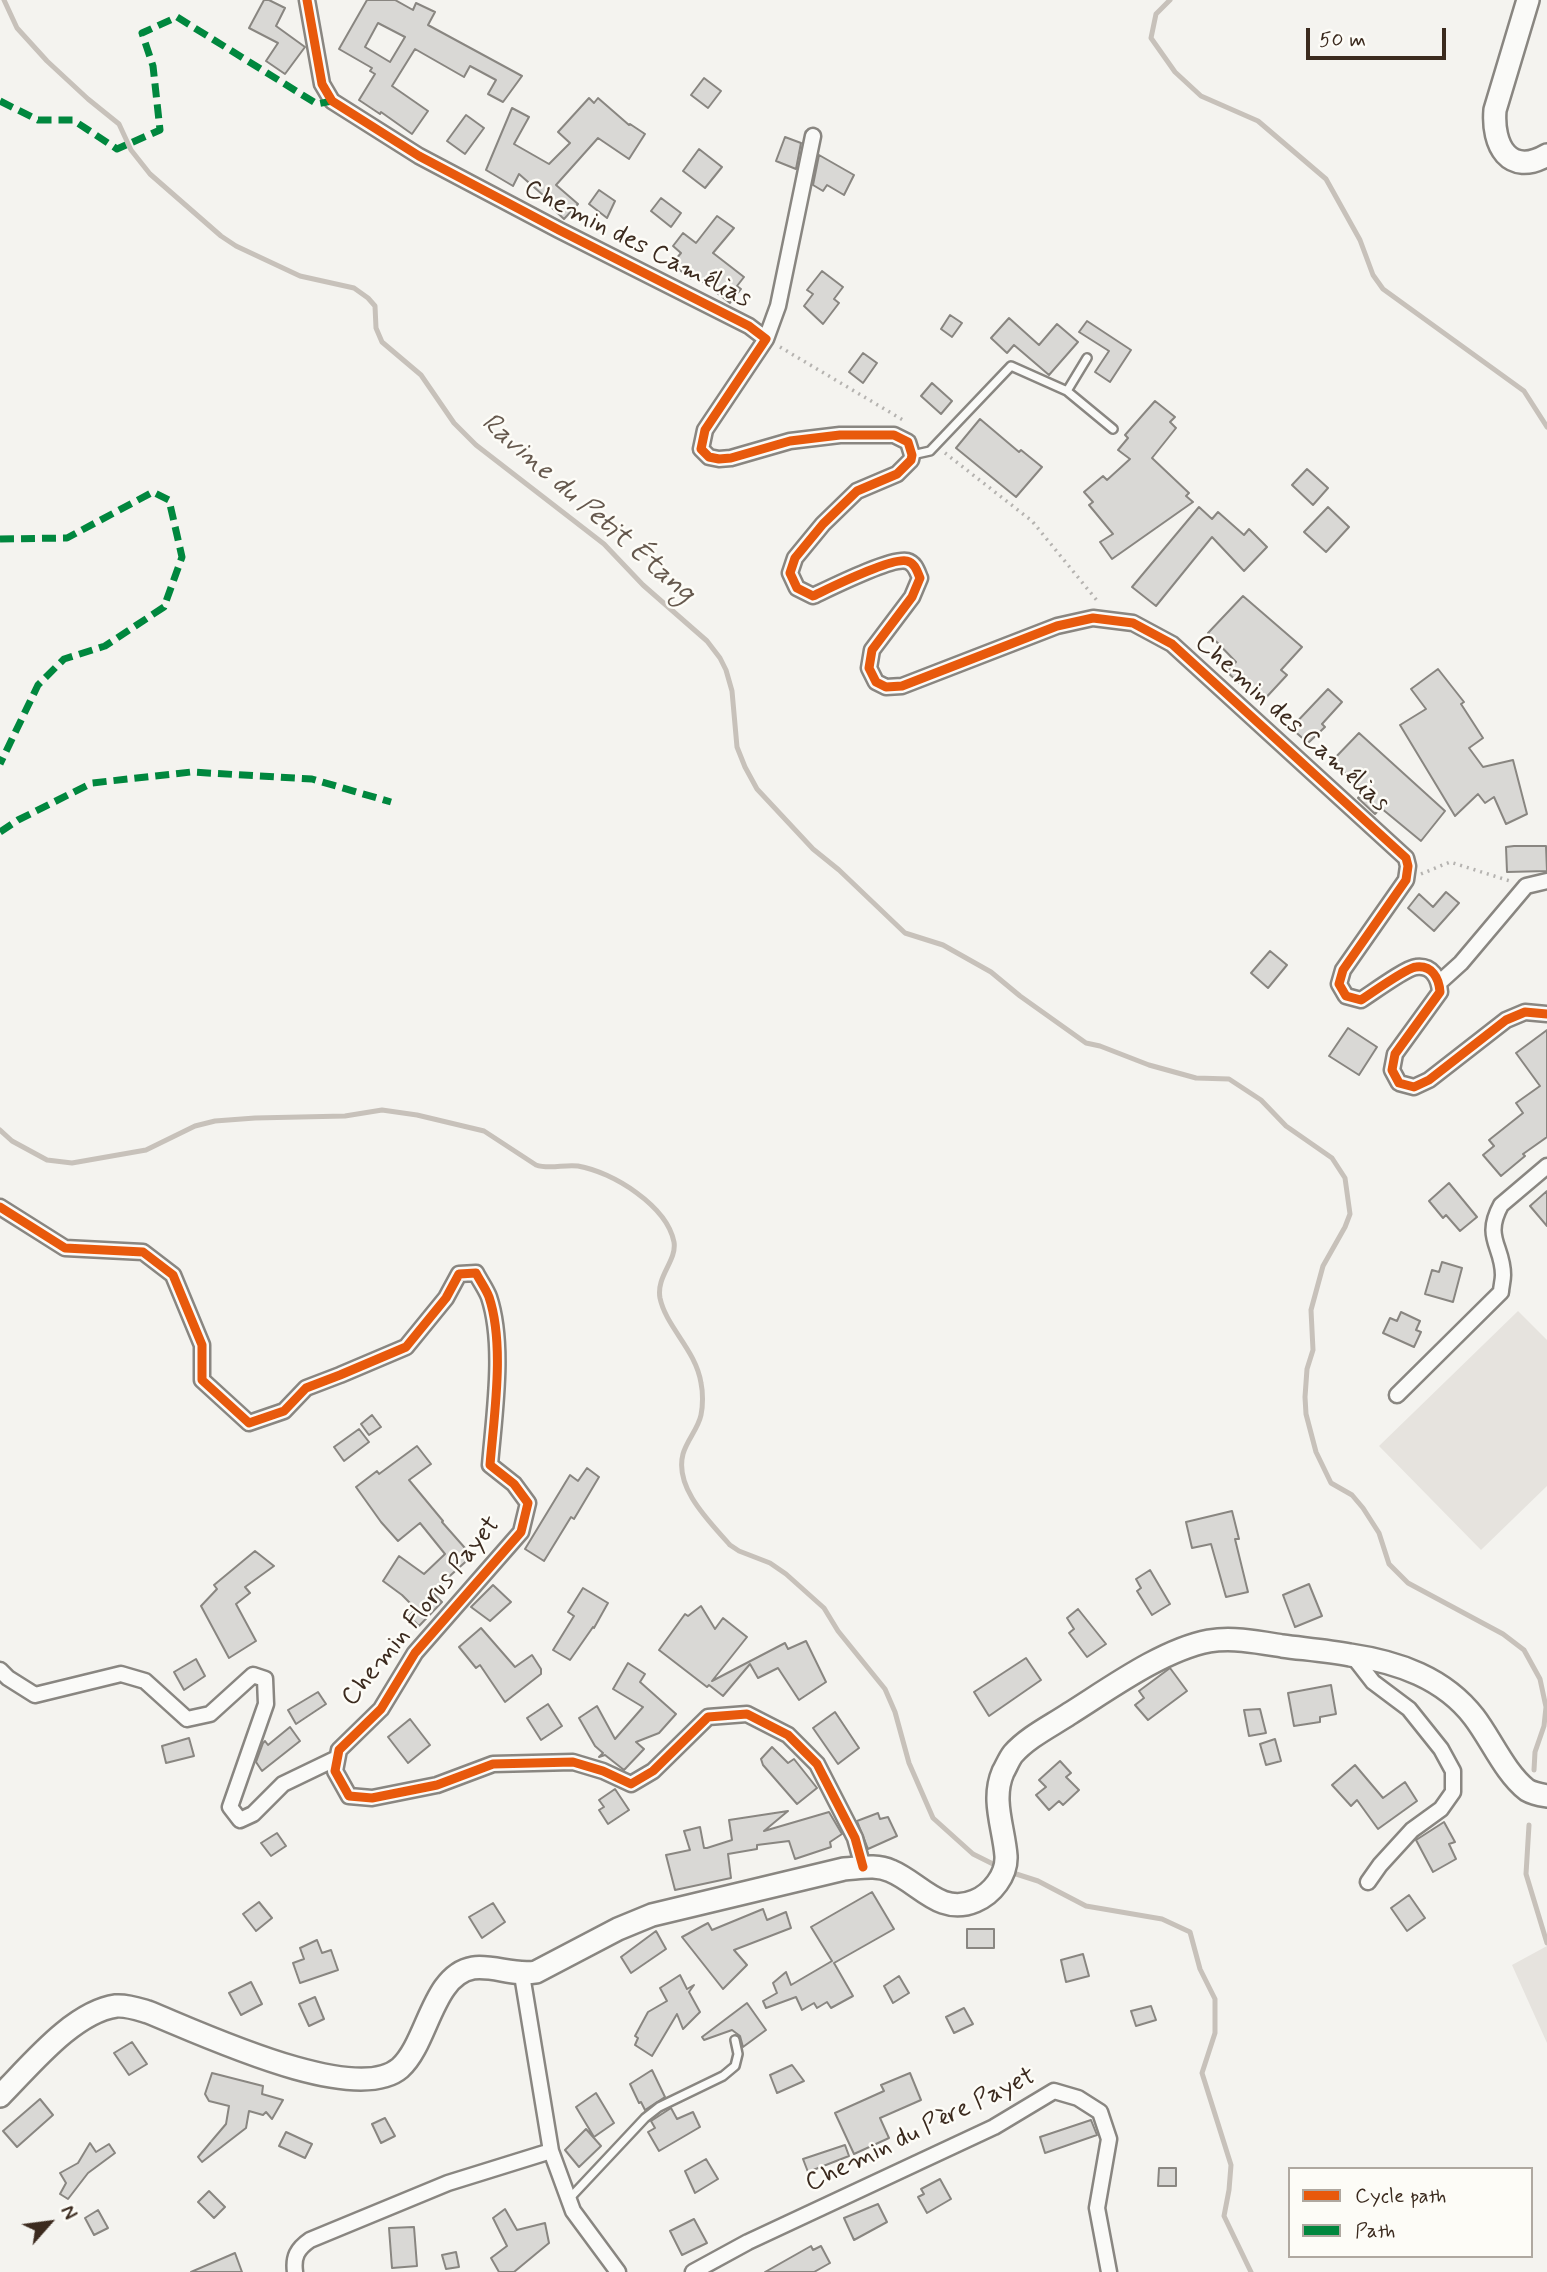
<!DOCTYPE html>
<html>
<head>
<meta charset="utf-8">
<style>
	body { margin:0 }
	#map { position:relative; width:1547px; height:2272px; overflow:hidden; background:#f4f3ef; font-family:Mynerve,sans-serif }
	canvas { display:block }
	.legend { position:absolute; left:1288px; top:2167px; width:245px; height:91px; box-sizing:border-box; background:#fdfcf7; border:2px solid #afa8a0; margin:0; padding:9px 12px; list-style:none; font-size:21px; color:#3b2a1e }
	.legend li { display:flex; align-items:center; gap:14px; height:35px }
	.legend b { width:35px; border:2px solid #afa8a0 }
	.north { position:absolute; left:14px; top:2188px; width:70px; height:70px; -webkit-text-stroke:5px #fdfcf7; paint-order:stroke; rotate:62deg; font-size:19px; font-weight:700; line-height:28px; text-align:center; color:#3b2a1e }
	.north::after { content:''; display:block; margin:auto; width:24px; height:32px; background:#3b2a1e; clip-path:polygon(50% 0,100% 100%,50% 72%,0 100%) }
	.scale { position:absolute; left:1306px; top:28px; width:140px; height:32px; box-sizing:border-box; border:4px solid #3b2a1e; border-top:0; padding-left:9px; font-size:21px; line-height:24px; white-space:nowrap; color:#3b2a1e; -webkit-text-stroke:5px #fdfcf7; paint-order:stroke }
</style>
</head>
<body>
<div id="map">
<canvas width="1547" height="2272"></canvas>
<ul class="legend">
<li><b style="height:9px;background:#e8590c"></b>Cycle path</li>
<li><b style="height:9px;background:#00873e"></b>Path</li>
</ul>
<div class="north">N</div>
<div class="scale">50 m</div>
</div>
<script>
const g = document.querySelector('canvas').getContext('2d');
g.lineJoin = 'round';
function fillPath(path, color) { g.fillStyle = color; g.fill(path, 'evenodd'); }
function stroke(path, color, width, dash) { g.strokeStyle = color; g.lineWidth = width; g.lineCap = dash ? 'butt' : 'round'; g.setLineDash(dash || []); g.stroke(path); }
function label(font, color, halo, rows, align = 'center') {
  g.font = font + ' Mynerve,sans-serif'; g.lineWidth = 5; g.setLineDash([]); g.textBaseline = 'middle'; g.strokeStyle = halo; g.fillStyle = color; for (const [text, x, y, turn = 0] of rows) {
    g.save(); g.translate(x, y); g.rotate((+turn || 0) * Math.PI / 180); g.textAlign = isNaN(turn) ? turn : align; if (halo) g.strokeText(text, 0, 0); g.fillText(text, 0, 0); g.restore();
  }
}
const built = new Path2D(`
	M1518,1311L1547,1340V1486L1481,1550L1379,1446Z
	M1547,1946V2043L1512,1965Z`);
const stream = new Path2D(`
	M4,0L17,28L47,61L88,99L119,124L131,150L150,174L221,236L236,246L300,276L354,288L368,298L375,306L376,328L382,342L421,375L454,423L476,445L604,544L643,585L707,641L720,658L726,670L732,691L737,747L745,767L757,789L813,849L839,870L905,933L943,945L991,972L1020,996L1086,1043L1100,1046L1149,1065L1196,1078L1229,1079L1261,1100L1286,1126L1332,1158L1345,1178L1350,1214L1345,1227L1323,1266L1311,1310L1313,1350L1307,1369L1305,1397L1306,1414L1316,1452L1331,1483L1352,1495L1363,1508L1379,1533L1389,1564L1408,1583L1503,1634L1524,1650L1540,1679L1546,1707L1544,1726L1535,1752L1534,1770
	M1170,0L1156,14L1151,38L1175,72L1201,96L1258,121L1326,179L1360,240L1373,275L1383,289L1524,391L1547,427
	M0,1130L12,1141L47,1160L72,1163L146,1150L195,1126L215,1121L255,1118L345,1116L382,1110L417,1115L484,1131L536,1165C550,1170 564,1164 578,1166C613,1172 667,1206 674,1242C677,1261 656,1276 660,1298C666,1327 696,1350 701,1383C703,1392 703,1406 701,1415C698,1429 687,1440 683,1454C674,1488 710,1522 730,1545L739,1551L770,1563L786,1574L824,1608L838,1631L885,1689L895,1712L909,1763L933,1818L973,1854L1001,1868
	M1529,1825L1526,1874L1547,1943
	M1010,1872L1038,1881L1086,1906L1162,1919L1190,1932L1200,1969L1215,1999V2033L1202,2073L1231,2165L1229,2190L1224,2216L1251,2272`);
const building = new Path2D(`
	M264,0H269L285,8L276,26L305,47L285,74L266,61L278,43L249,28Z
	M367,0H395L413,10L416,3L435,12L428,25L522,76L503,102L488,94L496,80L470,66L464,77L415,49L392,86L428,111L412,134L381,112L380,114L359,100L375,74L370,71L372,68L339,49ZM378,23L405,37L390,62L365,47Z
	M704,78L721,91L708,108L691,95Z
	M589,98L594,103L598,98L629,125L630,124L645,134L629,159L598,138L556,185L578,204L564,219L549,205L552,203L519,174L513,186L486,170L512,108L529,117L514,144L549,164L570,143L558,132Z
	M466,115L484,128L465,154L447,141Z
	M785,137L801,143L796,169L776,161Z
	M699,149L722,167L705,188L683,171Z
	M819,155L854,175L844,195L827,185L823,191L813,185Z
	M599,190L615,201L607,218L589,204Z
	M661,198L681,213L671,227L651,211Z
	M717,216L734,228L713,253L744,277L737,286L741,289L730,303L694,275L691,279L672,264L681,253L673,246L683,233L696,243Z
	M822,271L843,287L834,299L839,303L823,324L804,306L813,294L807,290Z
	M950,315L962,323L952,337L941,329Z
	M1009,318L1039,345L1057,324L1078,342L1049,375L1014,345L1007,353L991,338Z
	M1087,321L1131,350L1110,382L1095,372L1109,351L1079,332Z
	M863,353L877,363L863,383L849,372Z
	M932,383L952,401L941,414L921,396Z
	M1155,401L1175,417L1170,422L1176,428L1152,458L1189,493L1186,496L1193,502L1112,559L1100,542L1113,534L1089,505L1093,502L1084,492L1103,476L1107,480L1130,459L1118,450L1128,438L1125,435Z
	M980,419L1019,452L1021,450L1042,467L1016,497L956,448Z
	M1307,469L1328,488L1313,505L1292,485Z
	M1199,507L1212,519L1218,512L1244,535L1249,529L1267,547L1244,571L1212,537L1156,606L1132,587Z
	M1328,507L1349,527L1326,552L1304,532Z
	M1243,596L1302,647L1281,670L1287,675L1261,703L1227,672L1236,662L1208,633Z
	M1438,669L1464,702L1461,704L1483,738L1469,748L1483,767L1513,760L1527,814L1506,824L1494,797L1485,803L1478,794L1455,816L1400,725L1426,709L1411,689Z
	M1328,689L1342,702L1322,724L1325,727L1308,743L1291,728Z
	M1359,733L1445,811L1421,841L1381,808L1375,814L1358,798L1364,791L1332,761Z
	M1514,846H1546L1547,871L1507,872L1506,847Z
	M1446,892L1459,903L1434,931L1408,908L1419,894L1433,907Z
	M1270,951L1287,965L1268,988L1251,973Z
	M1348,1028L1377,1047L1359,1075L1329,1056Z
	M1547,1030V1137L1523,1154L1525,1156L1501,1176L1483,1155L1494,1146L1489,1140L1523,1113L1516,1103L1540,1086L1516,1053Z
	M1449,1183L1477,1217L1460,1231L1446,1215L1443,1218L1429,1201Z
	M1547,1191V1226L1530,1206Z
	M1442,1262L1462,1268L1453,1302L1425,1294L1432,1270L1439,1272Z
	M1401,1312L1420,1321L1416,1330L1421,1332L1414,1347L1383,1333L1390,1318L1397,1321Z
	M372,1415L381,1427L369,1435L361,1424Z
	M359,1429L369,1442L344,1461L334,1447Z
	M417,1446L431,1464L409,1480L443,1521L442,1522L472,1556L432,1592L442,1602L419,1626L409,1616L416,1609L402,1595L383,1581L399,1556L424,1574L445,1554L420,1523L398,1541L381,1522L356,1487L377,1471L379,1474Z
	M587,1468L599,1477L574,1519L571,1517L544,1561L525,1549L570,1475L578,1481Z
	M1232,1511L1239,1539H1235L1248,1592L1226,1597L1211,1544L1192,1548L1186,1522Z
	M255,1551L274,1566L245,1587L250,1593L236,1604L256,1641L229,1658L201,1606L217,1589L214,1585Z
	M1150,1570L1170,1604L1152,1615L1137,1591L1141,1588L1136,1579Z
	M1309,1584L1322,1616L1295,1627L1283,1595Z
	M493,1585L511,1602L490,1621L471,1607Z
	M583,1588L608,1603L594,1628L593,1627L570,1660L553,1650L574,1616L568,1612Z
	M701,1606L715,1629L723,1618L747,1637L712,1681L785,1643L788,1649L806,1641L826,1682L799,1700L778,1668L758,1678L750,1664L723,1696L709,1685L707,1687L659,1650L685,1614L688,1616Z
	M1078,1609L1106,1644L1087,1657L1069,1633L1074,1629L1067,1618Z
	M481,1628L515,1667L532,1655L541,1669V1674L505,1702L480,1665L476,1668L459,1647Z
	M1026,1658L1041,1680L989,1716L974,1692Z
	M196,1659L205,1676L184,1690L174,1672Z
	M628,1663L645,1674L640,1682L676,1714L659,1733L636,1742L644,1749L624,1770L605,1755L599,1757L603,1753L595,1746L579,1718L597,1706L615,1739L643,1707L613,1689Z
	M1170,1668L1187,1691L1148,1720L1135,1705L1144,1698L1139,1691Z
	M1331,1685L1336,1714L1320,1717V1722L1294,1726L1288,1693Z
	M318,1692L326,1704L296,1724L288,1710Z
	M548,1704L562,1726L541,1740L527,1718Z
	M1260,1709L1266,1733L1249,1736L1244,1710Z
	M835,1712L859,1748L838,1764L813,1728Z
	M410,1719L430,1745L408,1763L388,1737Z
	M290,1727L300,1741L262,1771L256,1762L263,1743L265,1741L268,1745Z
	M189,1738L194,1756L166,1763L162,1746Z
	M1275,1739L1281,1761L1266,1765L1260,1744Z
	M772,1747L788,1763L794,1759L817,1788L797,1804L763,1765L761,1759Z
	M1060,1761L1071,1773L1066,1777L1079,1790L1063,1805L1059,1801L1049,1810L1036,1795L1046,1787L1039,1780Z
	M1355,1765L1383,1798L1405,1782L1417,1801L1378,1829L1357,1800L1351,1806L1332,1785Z
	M615,1789L629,1810L608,1824L599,1810L604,1807L599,1800Z
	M788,1811L764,1831L829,1812L842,1834L830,1842L831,1847L795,1859L789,1841L757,1845V1849L728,1854L731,1878L675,1890L666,1855L690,1850L684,1831L700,1827L704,1848H707L732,1840L729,1820Z
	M878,1813L880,1819L888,1817L897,1836L868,1849L857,1821Z
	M1444,1822L1455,1842L1449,1844L1456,1859L1433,1872L1416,1840Z
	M277,1833L286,1846L271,1856L261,1843Z
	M872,1892L894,1929L834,1963L853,1996L831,2008L827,2002L817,2008L814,2003L802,2010L796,1997L766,2008L763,2001L777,1993L773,1983L786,1972L791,1985L832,1961L811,1927Z
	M1409,1895L1425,1918L1407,1931L1391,1908Z
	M259,1902L272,1918L256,1931L243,1914Z
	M493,1903L505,1922L482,1938L469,1917Z
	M763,1909L767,1920L786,1912L791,1928L734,1950L747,1965L723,1989L682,1937L708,1923L712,1930Z
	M967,1929H994V1948H967Z
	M656,1931L666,1949L631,1973L621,1957Z
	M317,1940L322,1953L331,1950L338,1970L300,1983L293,1963L304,1959L300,1948Z
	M1083,1954L1089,1976L1066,1982L1061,1960Z
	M680,1975L687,1989L694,1985L689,1992L700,2012L683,2029L677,2014L652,2056L635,2045L638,2038L635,2036L648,2012L667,2001L660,1988Z
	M899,1976L909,1993L893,2003L884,1986Z
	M251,1982L262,2004L241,2015L229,1993Z
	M315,1997L324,2019L309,2026L299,2004Z
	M747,2003L766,2030L743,2047L740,2036L732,2030L704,2040L702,2037Z
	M1151,2006L1156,2020L1136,2026L1131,2011Z
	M964,2008L973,2024L954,2033L946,2017Z
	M132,2042L147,2064L129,2075L114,2053Z
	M792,2065L804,2081L777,2093L770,2075Z
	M652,2070L665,2097L645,2110L641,2102L639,2103L630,2084Z
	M212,2073L263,2086L262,2094L283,2100L272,2119L266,2112L263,2115L249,2111L246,2128L202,2162L198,2157L226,2124L229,2106L209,2101L205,2094Z
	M910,2073L921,2100L880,2118L889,2138L854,2154L835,2113L884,2091L881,2085Z
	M596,2093L614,2123L594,2137L576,2107Z
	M40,2099L53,2115L17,2147L3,2131Z
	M671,2108L677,2119L693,2112L700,2127L659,2151L648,2132L655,2128L651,2121Z
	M385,2118L395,2136L381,2143L372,2124Z
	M1091,2120L1097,2135L1045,2153L1040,2137Z
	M586,2129L601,2146L579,2167L565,2150Z
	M286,2132L312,2144L305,2158L279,2146Z
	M90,2143L96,2152L109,2144L115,2153L88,2173L68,2199L60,2194L66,2183L60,2173L78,2163Z
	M845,2145L849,2156L808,2172L803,2159Z
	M706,2159L718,2179L695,2193L685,2171Z
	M1159,2168H1176V2186H1158Z
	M940,2179L951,2199L927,2213L918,2197L924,2194L921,2189Z
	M209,2191L225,2207L214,2218L198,2202Z
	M878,2204L887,2222L854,2240L844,2218Z
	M505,2209L517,2230L545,2223L549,2243L514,2272H499L491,2258L507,2246L493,2218Z
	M98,2210L108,2228L94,2235L85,2218Z
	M694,2219L707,2243L682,2255L670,2231Z
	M414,2227L417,2266L392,2268L389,2228Z
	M811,2246L813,2250L821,2246L830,2263L814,2272H765Z
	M456,2252L459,2267L446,2269L442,2255Z
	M235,2253L242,2272H191Z`);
const path = new Path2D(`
	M780,347L903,420
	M945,453L1032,521L1099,603
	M1421,874L1450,862L1510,881`);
const lane = new Path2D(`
	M1067,391L1087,358
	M912,455L930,451L1011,366L1067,391L1113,429
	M569,2199L645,2118L659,2107L723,2076L735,2066L738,2054L735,2040`);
const street = new Path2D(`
	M307,0L322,84L332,101L419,156L559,230L749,326L766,339L705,430L701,449L709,457L719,459L731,458L790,441L840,435H894L908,442L912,455L911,460L897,474L857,491L823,524L795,558L790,573L797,588L813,596C830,588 892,557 907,561C915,563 917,571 920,578L912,597L872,650L869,668L876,682L886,687L902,686L1057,626L1093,618L1133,623L1172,644L1406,858L1408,866L1406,880L1343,970L1339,984L1346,996L1361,1000C1372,993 1406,968 1416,967C1432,965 1439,978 1440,992L1395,1054L1392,1070L1399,1083L1414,1087L1429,1080L1506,1020L1525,1012L1547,1014
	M766,339L778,306L813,136
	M1440,982L1461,963L1526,886L1547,881
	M0,1207L65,1248L143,1252L173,1275L202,1345V1380L249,1423L284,1411L306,1388L340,1375L406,1347L446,1298L459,1274L476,1273C480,1281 486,1289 489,1297C505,1345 494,1415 490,1465L514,1484L528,1503L521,1532L415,1653L381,1709L339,1750L335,1771L349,1796L372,1798L437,1785L493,1764L573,1762L603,1771L631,1784L653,1771L708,1717L747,1714L788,1735L817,1764L855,1838L863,1867
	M1397,1395L1501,1292C1501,1287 1503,1281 1503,1275C1503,1246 1483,1238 1501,1205L1547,1166
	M1352,1655L1373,1682L1409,1709L1441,1749L1453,1771V1792L1441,1809L1412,1830L1380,1865L1368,1882
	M0,1670L8,1678L35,1695L121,1674L145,1681L187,1719L210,1714L253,1675L265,1679L266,1704L230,1807L240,1820L253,1814L283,1784L337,1758
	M522,1975L551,2151L573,2211L618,2272
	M295,2272C293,2257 297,2249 310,2240L448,2183L551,2151
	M693,2272L748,2242L994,2127L1054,2091L1078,2098L1100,2112L1109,2139L1097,2208L1109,2272`);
const secondary = new Path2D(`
	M1528,0L1495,110C1492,145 1509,177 1547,155
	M0,2096C30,2066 73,2012 116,2006C127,2005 138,2009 148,2012C198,2032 355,2107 400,2068C428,2043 432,1975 473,1968C493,1965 514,1976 536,1972L618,1929L652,1915L844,1869C860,1868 876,1864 891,1871C920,1883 940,1916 975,1901C992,1894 1007,1875 1006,1856C1004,1828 991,1800 1003,1772C1006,1767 1009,1759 1013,1754C1028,1737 1051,1726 1069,1714C1109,1689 1162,1650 1209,1641C1233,1637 1258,1642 1282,1646C1305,1649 1328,1651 1350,1655C1398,1662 1444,1678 1474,1717C1491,1739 1505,1773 1527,1790C1532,1793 1541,1795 1547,1796`);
const quiet = new Path2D(`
	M0,101L38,120H73L117,149L160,130L153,66L142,33L177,17L317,104L332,101
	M0,539L67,538L153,492L169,500L182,557L164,607L105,646L64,659L38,685L0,764
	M0,832L18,820L92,783L191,772L312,779L391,802`);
const cycleway = new Path2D(`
	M307,0L322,84L332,101L419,156L559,230L749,326L766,339L705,430L701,449L709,457L719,459L731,458L790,441L840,435H894L908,442L912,455L911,460L897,474L857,491L823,524L795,558L790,573L797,588L813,596C830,588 892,557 907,561C915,563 917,571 920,578L912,597L872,650L869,668L876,682L886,687L902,686L1057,626L1093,618L1133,623L1172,644L1406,858L1408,866L1406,880L1343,970L1339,984L1346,996L1361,1000C1372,993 1406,968 1416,967C1432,965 1439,978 1440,992L1395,1054L1392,1070L1399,1083L1414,1087L1429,1080L1506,1020L1525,1012L1547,1014
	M0,1207L65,1248L143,1252L173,1275L202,1345V1380L249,1423L284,1411L306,1388L340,1375L406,1347L446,1298L459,1274L476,1273C480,1281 486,1289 489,1297C505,1345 494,1415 490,1465L514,1484L528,1503L521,1532L415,1653L381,1709L339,1750L335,1771L349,1796L372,1798L437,1785L493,1764L573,1762L603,1771L631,1784L653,1771L708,1717L747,1714L788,1735L817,1764L855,1838L863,1867`);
const streetNames = [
	["Chemin des Camélias",637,245,27],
	["Chemin des Camélias",1291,724,42],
	["Chemin Florus Payet",422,1612,-51],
	["Chemin du Père Payet",921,2131,-26]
];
const waterNames = [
	["Ravine du Petit Étang",587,509,41]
];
fillPath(built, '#e6e3de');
stroke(stream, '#c7c1ba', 5);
fillPath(building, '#d9d8d5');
stroke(building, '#898681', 2);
stroke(lane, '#898681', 12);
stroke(street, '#898681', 19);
stroke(secondary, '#898681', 26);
stroke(path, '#b5b3b0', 3.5, [2, 5]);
stroke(lane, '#fafaf8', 7);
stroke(street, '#fafaf8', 14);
stroke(secondary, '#fafaf8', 21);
stroke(quiet, '#00873e', 7, [14, 7]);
stroke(cycleway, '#e8590c', 9);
label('26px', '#3b2a1e', '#fdfcf7', streetNames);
label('italic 28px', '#65584d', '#fdfcf7', waterNames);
</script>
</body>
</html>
